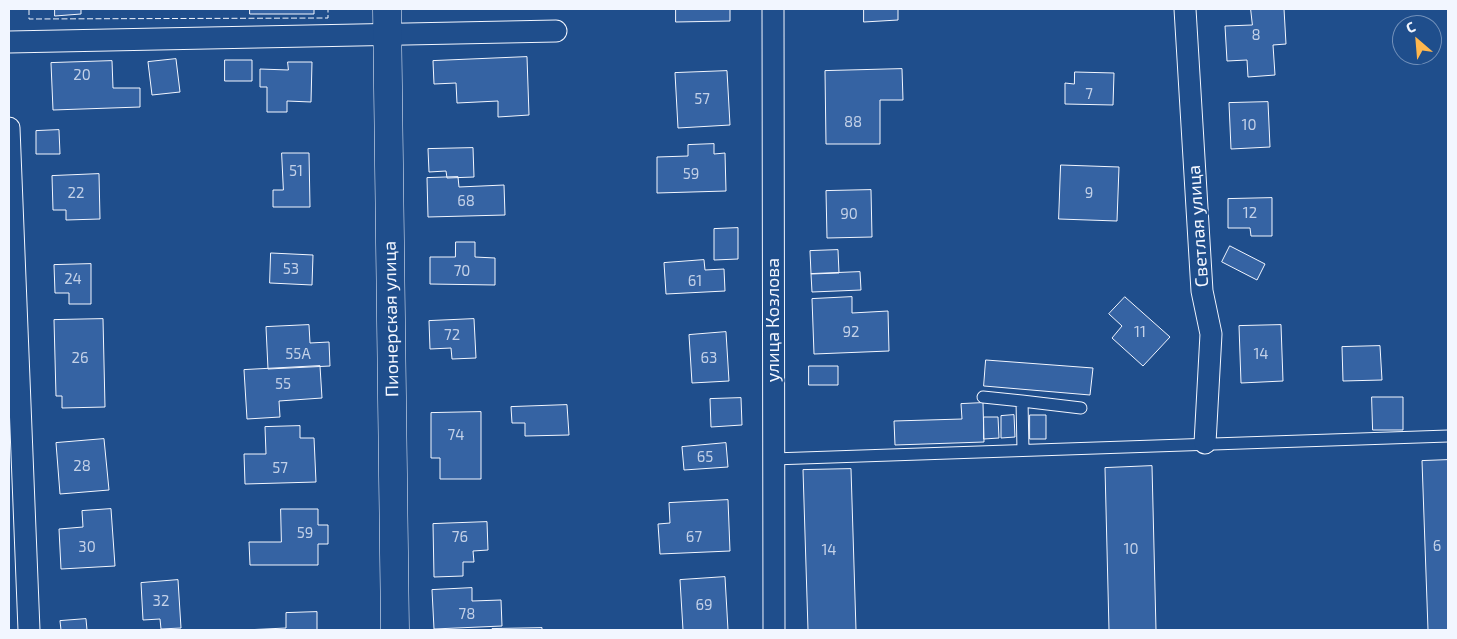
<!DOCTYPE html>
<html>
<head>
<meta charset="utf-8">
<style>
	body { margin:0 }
	#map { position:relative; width:1457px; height:639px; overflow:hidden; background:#1f4e8c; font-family:"Exo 2",sans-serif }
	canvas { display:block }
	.frame { position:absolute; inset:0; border:10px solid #f2f6ff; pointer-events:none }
	.north { position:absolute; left:1392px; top:15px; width:50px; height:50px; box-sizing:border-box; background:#1f4e8c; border:1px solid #7391ba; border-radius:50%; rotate:333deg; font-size:14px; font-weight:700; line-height:20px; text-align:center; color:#f2f6ff }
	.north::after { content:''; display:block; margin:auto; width:18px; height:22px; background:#ffb74d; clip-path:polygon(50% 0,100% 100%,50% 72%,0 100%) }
</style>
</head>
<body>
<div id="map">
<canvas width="1457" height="639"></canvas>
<div class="frame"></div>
<div class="north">С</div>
</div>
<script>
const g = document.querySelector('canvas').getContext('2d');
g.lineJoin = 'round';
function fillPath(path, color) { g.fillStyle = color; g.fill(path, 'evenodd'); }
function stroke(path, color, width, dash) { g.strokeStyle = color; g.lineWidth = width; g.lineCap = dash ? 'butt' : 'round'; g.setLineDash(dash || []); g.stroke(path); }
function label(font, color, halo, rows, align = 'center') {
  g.font = font + ' "Exo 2",sans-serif'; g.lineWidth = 4; g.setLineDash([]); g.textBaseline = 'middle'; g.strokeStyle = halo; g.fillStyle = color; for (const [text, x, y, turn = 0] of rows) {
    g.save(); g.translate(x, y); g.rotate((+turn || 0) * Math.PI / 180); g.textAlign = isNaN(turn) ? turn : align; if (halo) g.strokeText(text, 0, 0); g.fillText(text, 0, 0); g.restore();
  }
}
const building = new Path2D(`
	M55,9H81V14L55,16Z
	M250,9H314V14H250Z
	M676,9H730V21L676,22Z
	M864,9H898V20L864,22Z
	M1251,9H1284L1286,44L1273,45L1275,75L1248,77L1247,60L1227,61L1225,26L1252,25Z
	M527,57L529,115L498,117V101L457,103L456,83L434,84L433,61Z
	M176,59L180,92L152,95L148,62Z
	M225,60H252V81H225Z
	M112,61L113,88H140V107L53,110L51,63Z
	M288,62H312L311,102L287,101V112H267V87H260V69L288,70Z
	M902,69L903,100H880V144H826L825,71Z
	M727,71L730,125L678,128L675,73Z
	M1075,72L1114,73L1113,105L1065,104V83L1074,84Z
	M1268,102L1270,147L1231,149L1229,103Z
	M59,130L60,154H36V131Z
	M714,144V154L725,153L726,191L657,193V157L688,156V145Z
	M473,148L474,177L447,178L446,171L429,172L428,149Z
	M282,153H309L310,207H273V190H283Z
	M1061,165L1119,167L1117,221L1059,219Z
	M99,174L100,219L66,220V210H53L52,176Z
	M458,177L459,187L504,185L505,215L428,217L427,178Z
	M871,190L872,237L827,238L826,191Z
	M1272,198V236H1251L1250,228H1228V199Z
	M738,228V259L714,260V229Z
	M456,242H475V257L495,258V285L430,284V257H455Z
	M1230,246L1265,264L1257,280L1222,262Z
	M838,250L839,273L811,274L810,251Z
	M271,253L313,255L312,285L270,283Z
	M704,260L705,270L724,269L725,291L666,294L664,263Z
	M91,264V304H69V293H55L54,265Z
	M860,272L861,290L812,292L811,274Z
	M852,297V313L888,311L889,351L814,354L812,299Z
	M1125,297L1170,337L1143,366L1112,338L1122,326L1109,314Z
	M103,319L105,407L62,408V396H56L54,320Z
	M474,319L476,358L452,359L451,348L430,349L429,321Z
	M309,325L310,343L329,342L330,366L268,369L266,327Z
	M1281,325L1283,381L1241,383L1239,326Z
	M726,332L729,381L692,383L689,335Z
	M1380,346L1382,380L1343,381L1342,347Z
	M986,360L1093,368L1090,395L984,386Z
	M320,366L322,398L279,401L280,417L247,419L244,370Z
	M809,366H838V385H809Z
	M1372,397H1403V430H1373Z
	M741,398L742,425L711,427L710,399Z
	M983,403L984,442L895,445L894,421L962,419L961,404Z
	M567,405L569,435L525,436V423H512L511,407Z
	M481,412V479H440V458H431V413Z
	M1014,415L1015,437L1001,438V416Z
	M1030,415H1046V439H1030Z
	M984,417H998L999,438L984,439Z
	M300,426V438H314L316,482L245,484L244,454H266L265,427Z
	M104,439L109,490L60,494L56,443Z
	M726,443L728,467L684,470L682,447Z
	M1448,460V630H1428L1422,461Z
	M1152,466L1156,630H1109L1105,468Z
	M851,469L856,630H808L803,470Z
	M728,500L730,551L660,554L658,524L670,523L669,503Z
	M111,509L115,566L61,569L59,529L83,527L82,511Z
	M281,509H318V525H328V544H318V565H250L249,542H281Z
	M487,522L488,550L473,551L474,562H463V576L434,577L433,524Z
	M725,577L728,630H683L680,580Z
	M178,580L181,628L161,629L160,619L143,620L141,583Z
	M472,588V601L501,600L502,626L434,629L432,590Z
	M317,612V630H244L286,628V613Z
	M86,619L87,630H61L60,621Z
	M542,628V630H492V629Z`);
const lane = new Path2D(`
	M983,397L1022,401L1023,450
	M1022,401L1081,408
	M773,459L1448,436`);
const street = new Path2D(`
	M773,9L774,630
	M1185,9L1202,291L1211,334L1205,443
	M9,42L556,31
	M9,128L29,630`);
const secondary = new Path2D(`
	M387,9L395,630`);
const fence = new Path2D(`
	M29,9V19L328,18V9`);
const numberNames = [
	["8",1256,35],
	["20",82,75],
	["7",1089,94],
	["57",702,99],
	["88",853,122],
	["10",1249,125],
	["51",296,171],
	["59",691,174],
	["22",76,193],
	["9",1089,193],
	["68",466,201],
	["12",1250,213],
	["90",849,214],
	["53",291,269],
	["70",462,271],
	["24",73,279],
	["61",695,281],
	["92",851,332],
	["11",1140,332],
	["72",452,335],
	["55А",298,354],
	["14",1261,354],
	["26",80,358],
	["63",709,358],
	["55",283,384],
	["74",456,435],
	["65",705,457],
	["28",82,466],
	["57",280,468],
	["59",305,533],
	["76",460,537],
	["67",694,537],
	["6",1437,546],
	["30",87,547],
	["10",1131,549],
	["14",829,550],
	["32",161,601],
	["69",704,605],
	["78",467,614]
];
const streetNames = [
	["Светлая улица",1198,226,-94],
	["Пионерская улица",391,319,-91],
	["улица Козлова",773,320,-90]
];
fillPath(building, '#3563a3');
stroke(building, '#f2f6ff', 1);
stroke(lane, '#f2f6ff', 13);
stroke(street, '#f2f6ff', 23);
stroke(secondary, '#f2f6ff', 29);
stroke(lane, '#1f4e8c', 11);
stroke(street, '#1f4e8c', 21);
stroke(secondary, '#1f4e8c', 28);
stroke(fence, '#f2f6ff', 1, [6, 2.5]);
label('15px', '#c3d1e8', null, numberNames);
label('18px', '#f2f6ff', '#1f4e8c', streetNames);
</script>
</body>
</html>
